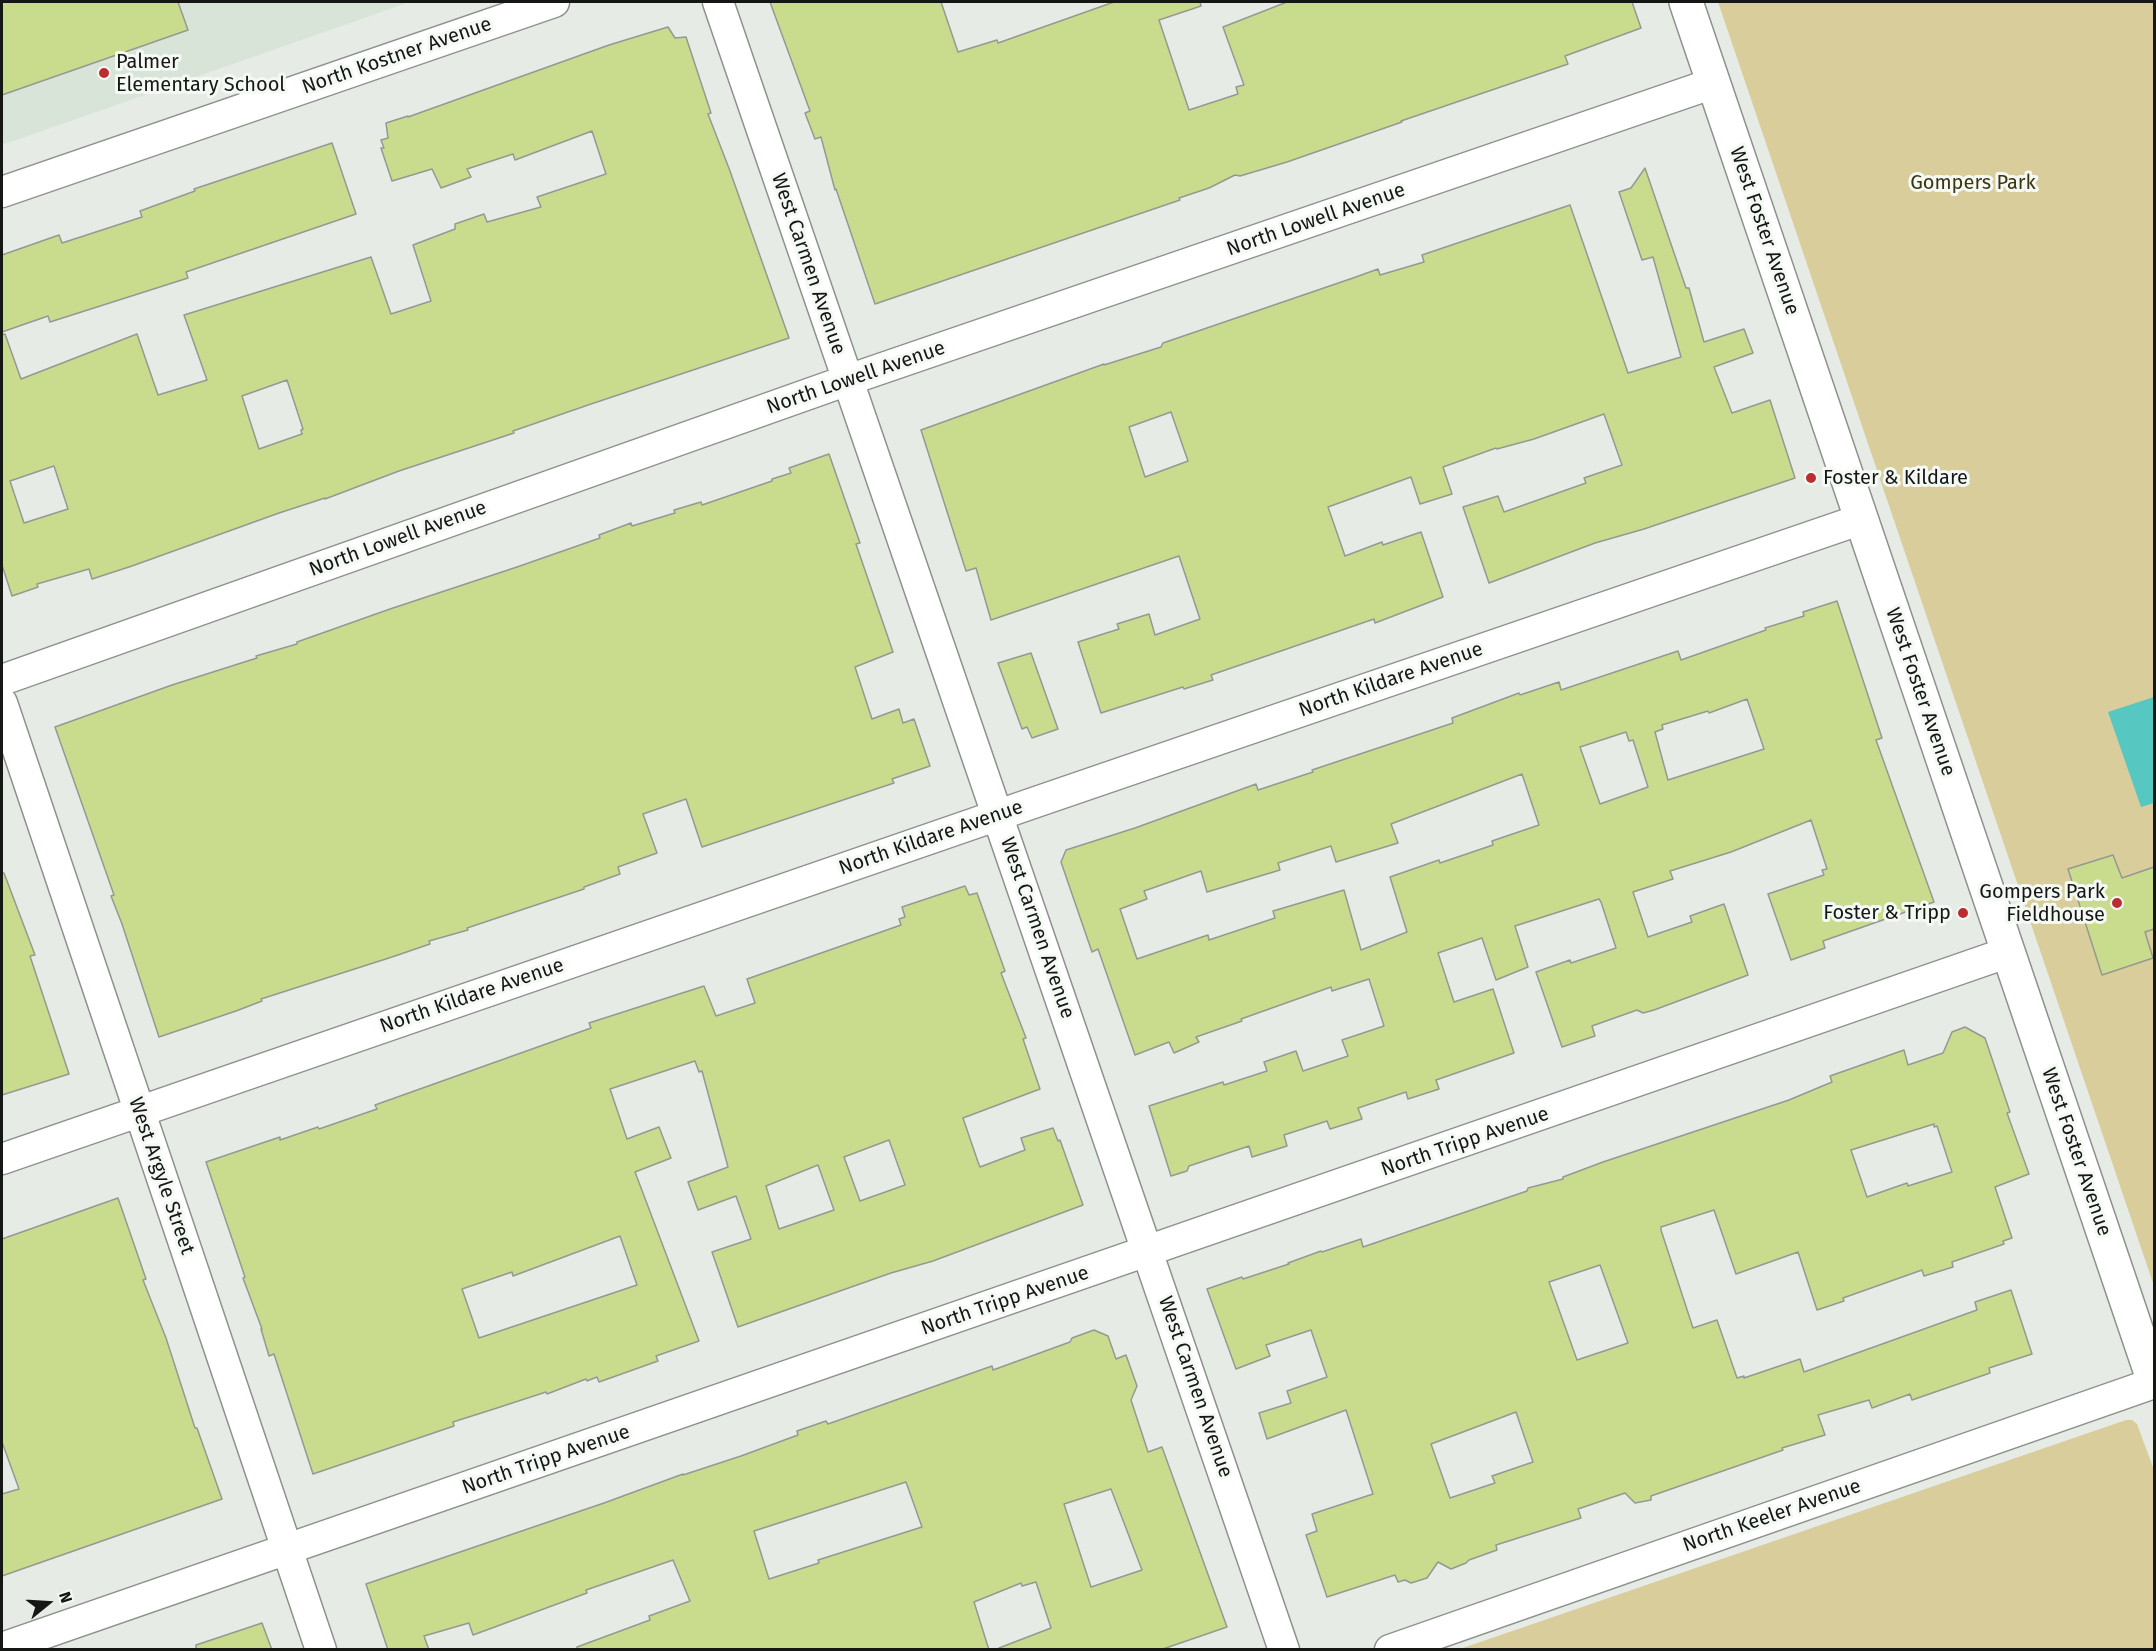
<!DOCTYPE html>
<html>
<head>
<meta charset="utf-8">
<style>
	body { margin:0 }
	#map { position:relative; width:2156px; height:1651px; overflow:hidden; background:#e7ebe6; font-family:"Fira Sans",sans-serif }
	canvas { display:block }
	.frame { position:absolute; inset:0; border:3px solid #151715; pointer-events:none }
	.north { position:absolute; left:18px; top:1573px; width:60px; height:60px; -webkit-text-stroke:4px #f4f9f4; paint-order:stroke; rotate:72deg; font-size:16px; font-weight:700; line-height:24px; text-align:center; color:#151715 }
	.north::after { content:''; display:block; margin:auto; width:21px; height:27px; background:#151715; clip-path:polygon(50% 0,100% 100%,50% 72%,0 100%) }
</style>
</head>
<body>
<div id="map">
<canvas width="2156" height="1651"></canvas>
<div class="frame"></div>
<div class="north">N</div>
</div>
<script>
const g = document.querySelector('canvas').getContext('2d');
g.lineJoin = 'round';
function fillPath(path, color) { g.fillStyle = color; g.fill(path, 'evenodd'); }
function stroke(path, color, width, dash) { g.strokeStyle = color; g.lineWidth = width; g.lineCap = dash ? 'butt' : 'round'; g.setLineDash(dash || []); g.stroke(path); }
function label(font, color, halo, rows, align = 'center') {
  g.font = font + ' "Fira Sans",sans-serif'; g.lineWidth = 6; g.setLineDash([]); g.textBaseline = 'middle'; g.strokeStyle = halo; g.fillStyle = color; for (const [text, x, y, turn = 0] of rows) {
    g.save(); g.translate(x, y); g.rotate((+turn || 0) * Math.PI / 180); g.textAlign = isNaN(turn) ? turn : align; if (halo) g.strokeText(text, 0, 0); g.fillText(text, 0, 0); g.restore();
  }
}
const built = new Path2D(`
	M2,2H410L2,145Z`);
const green = new Path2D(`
	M1718,2H2154V1286Z
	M2126,1420H2132L2137,1424L2154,1470V1649H1460Z`);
const water = new Path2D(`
	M2154,697V803L2141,807L2108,712Z`);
const building = new Path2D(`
	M2,2H178L188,30L2,95Z
	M770,2H941L958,52L997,40L998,43L1114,2H1200L1201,6L1159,20L1189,110L1238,94L1236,87L1244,85L1223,27L1287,2H1632L1641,28L1565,56L1568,64L1401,121L1402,122L1287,162L1240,176L1235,175L1209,188L1179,198L1180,200L875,304L836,189L835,190L821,137L815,139L805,113L810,111Z
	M668,27L675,38L686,37L711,113L708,114L730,171L789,338L591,404L513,431L514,433L399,471L325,499V498L279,513L132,566L92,579L89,569L37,584L38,587L12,596L2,565V335L5,334L21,379L137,334L158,395L207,380L184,315L371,257L391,314L431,301L413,245L455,229V224L484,214L487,222L541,207L537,197L606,174L592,131L515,160L513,154L467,169L471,177L441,188L432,169L392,181L381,148H384L381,140L388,138L386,123L408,116V117L609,45ZM287,380L303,429L301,430L302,434L259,449L242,396ZM54,466L68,509L24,523L10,481Z
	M332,143L356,214L186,272L188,278L50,322L48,316L2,332V255L59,235L62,243L142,217L140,211L195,191L194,189Z
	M1645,168L1686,288H1689L1704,342L1744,329L1753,353L1714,367L1732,413L1770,400L1795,478L1644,529L1595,543L1489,583L1463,507L1498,496L1504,512L1586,483L1584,478L1622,465L1604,414L1534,439L1497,449L1496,448L1443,467L1452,494L1420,504L1411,477L1328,507L1345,556L1382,542L1383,545L1421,532L1443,597L1375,623L1374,619L1211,675L1213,680L1184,689L1183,687L1101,713L1078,642L1119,629L1117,624L1149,614L1155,635L1200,619L1179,556L991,620L976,568L966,571L921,430L1104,364V365L1161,347L1163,343L1353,278L1378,269L1380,275L1424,262L1422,255L1570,205L1628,373L1681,357L1653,257L1642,260L1619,192L1631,188ZM1171,412L1188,461L1145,477L1129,427Z
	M829,454L860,543L856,544L893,652L855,667L872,719L899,709L903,723L914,719L930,766L892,779L894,783L702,847L686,799L643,814L657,853L618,867L620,874L584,887V889L467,928L468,930L429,941L430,944L392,957L261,999L262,1001L236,1011L159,1037L122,924L111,896L114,895L55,727L172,685L257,658L256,656L297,644V642L390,609L517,567L600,538L599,535L631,523L632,526L675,513L674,510L701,502L702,505L772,481V479L791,473L789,468Z
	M1837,601L1882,738L1876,740L1934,902L1823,941L1825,948L1791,960L1768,894L1824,875L1822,870L1827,869L1811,820L1731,852L1670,871L1673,879L1633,892L1648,937L1692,922L1690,916L1724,904L1748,975L1654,1010L1643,1013L1637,1010L1592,1026L1595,1036L1562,1047L1536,972L1570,960L1571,963L1616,948L1601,902L1599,899L1515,926L1528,967L1496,980L1482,938L1438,953L1454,1002L1493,989L1514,1053L1436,1080L1439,1089L1408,1099L1406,1092L1358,1108L1362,1119L1330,1129L1327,1121L1284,1135L1287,1146L1252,1157L1249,1146L1189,1166L1187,1171L1171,1176L1149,1106L1223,1082L1224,1085L1267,1071L1264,1062L1296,1051L1303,1071L1348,1056L1342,1040L1384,1026L1369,979L1332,991L1331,987L1241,1019L1242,1021L1196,1037L1199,1042L1174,1053L1169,1042L1135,1055L1098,949L1092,952L1061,862L1066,850L1135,828L1256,784L1258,790L1313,772L1312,770L1453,723L1452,718L1519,693L1520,695L1559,682L1561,690L1678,651L1681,660L1766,630L1765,628L1804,616L1803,612ZM1747,699L1764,749L1668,780L1655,732L1663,729L1662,725L1708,711L1709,713ZM1626,732L1629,741L1633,740L1648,787L1600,804L1580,747ZM1522,774L1539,825L1492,841L1493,845L1440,863L1439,860L1390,877L1407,932L1361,950L1344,890L1273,911L1275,918L1209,940L1208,935L1137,959L1120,909L1147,899L1144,891L1201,871L1207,892L1280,870L1278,863L1331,846L1336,862L1398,843L1391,824Z
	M1031,653L1058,729L1032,738L1027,727L1022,729L998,663Z
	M2113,855L2122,878L2154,867V929L2145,932L2153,958L2102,975L2068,869Z
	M2,873H4L35,955L30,956L69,1074L2,1095Z
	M965,886L969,895L977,893L1005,971L1001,973L1026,1038L1023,1039L1040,1089L963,1118L978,1162L980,1167L1025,1150L1021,1138L1053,1128L1058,1141L1060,1140L1083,1205L933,1261L891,1273L738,1327L712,1252L751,1239L736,1196L698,1210L688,1182L728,1167L702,1071L699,1072L695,1061L610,1089L627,1139L659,1127L671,1158L635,1172L699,1341L656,1356L658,1361L599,1382L597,1377L587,1381L586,1379L547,1394L546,1392L497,1408L453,1422L454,1426L313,1474L274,1354L269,1356L261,1329H262L243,1278L245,1277L206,1162L280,1137V1140L318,1127L319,1129L377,1109L375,1105L591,1028L589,1023L704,986L716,1016L755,1003L747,979L901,925L899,919L905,917L902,907ZM889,1140L905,1185L860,1201L844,1157ZM818,1165L834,1210L779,1229L766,1186ZM620,1236L637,1285L479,1338L462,1289L512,1272L513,1276Z
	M1965,1027L1985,1038L2010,1112L2007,1113L2029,1174L1995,1187L2012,1238L2003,1241L2004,1244L1952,1262L1953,1267L1924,1276L1922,1270L1843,1298L1844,1301L1817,1310L1798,1252L1736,1274L1714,1210L1661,1227V1230L1693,1328L1717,1320L1737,1378L1744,1376V1378L1800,1359L1804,1372L1977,1310L1975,1302L2011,1290L2032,1354L1989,1368L1990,1373L1912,1400L1910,1394L1872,1408L1869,1400L1818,1415L1825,1435L1782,1448L1783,1450L1651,1496V1500L1635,1503L1625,1493L1578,1509L1581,1518L1496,1545L1497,1550L1469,1560L1466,1563L1451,1569L1438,1562L1427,1578L1411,1583L1405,1580L1398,1582L1395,1575L1327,1597L1306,1535L1317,1531L1312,1514L1373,1494L1346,1410L1267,1439L1259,1413L1291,1403L1287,1391L1327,1377L1311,1330L1266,1345L1270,1356L1236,1369L1207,1289L1242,1277L1243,1279L1289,1264L1288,1263L1321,1251L1322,1252L1361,1239L1363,1247L1527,1191L1528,1188L1563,1179V1177L1603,1162L1789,1100L1832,1082L1830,1076L1904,1050L1908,1065L1943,1053L1952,1032ZM1934,1124V1127L1937,1126L1952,1172L1908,1186L1907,1183L1867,1197L1851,1150ZM1600,1265L1628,1343L1577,1360L1549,1282ZM1516,1412L1533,1462L1492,1476L1495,1483L1450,1498L1431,1444Z
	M118,1198L146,1279L143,1280L166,1338L195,1428H197L222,1499L2,1576V1494L19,1489L2,1442V1239Z
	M1094,1330L1108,1336L1116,1359L1126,1355L1137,1386L1131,1400L1148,1452L1162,1447L1227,1627L1160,1650H999V1648L1051,1628L1036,1582L1022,1586L1021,1583L974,1602L989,1650H577V1647L650,1620L649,1616L690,1601L673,1560L586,1590L587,1593L473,1635L469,1623L424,1636L429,1650H388L366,1584L604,1503L683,1474V1475L741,1456L798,1435L797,1431L826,1421L828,1424L992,1366L993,1370L1070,1342L1072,1338ZM906,1482L922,1527L818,1560L819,1563L769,1579L754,1531ZM1111,1489L1142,1570L1091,1587L1064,1504Z
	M262,1623L272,1650H196V1645Z`);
const street = new Path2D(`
	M718,2L1284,1650
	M2,192L554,2
	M2,680L848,380L1714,83
	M2,703L321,1650
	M2,1159L1039,801L1862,519
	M2,1648L2009,952
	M1390,1650L2154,1383`);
const secondary = new Path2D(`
	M1686,2L2154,1382`);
const markers = [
	[104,73,6,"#bc2d31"],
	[1811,478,6,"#bc2d31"],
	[2117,903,6,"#bc2d31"],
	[1963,913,6,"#bc2d31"]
];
const streetNames = [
	["North Kostner Avenue",397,56,-19],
	["North Lowell Avenue",1316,220,-19],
	["West Foster Avenue",1764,231,71],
	["West Carmen Avenue",808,264,71],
	["North Lowell Avenue",856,378,-19],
	["North Lowell Avenue",398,539,-20],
	["North Kildare Avenue",1391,680,-19],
	["West Foster Avenue",1920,692,71],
	["North Kildare Avenue",931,838,-19],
	["West Carmen Avenue",1037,928,71],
	["North Kildare Avenue",472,996,-19],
	["North Tripp Avenue",1465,1142,-19],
	["West Foster Avenue",2076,1152,71],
	["West Argyle Street",161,1176,71],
	["North Tripp Avenue",1005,1301,-19],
	["West Carmen Avenue",1195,1387,71],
	["North Tripp Avenue",546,1460,-19],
	["North Keeler Avenue",1772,1516,-19]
];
const poiNames = [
	["Palmer",116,62],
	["Elementary School",116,85],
	["Foster & Kildare",1823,478],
	["Gompers Park",2105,892,"right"],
	["Fieldhouse",2105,915,"right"],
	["Foster & Tripp",1951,913,"right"]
];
const parkNames = [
	["Gompers Park",1973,183]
];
fillPath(built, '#d9e4d9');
fillPath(green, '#d9cd9c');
fillPath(water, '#56c7c1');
fillPath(building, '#c9dc8e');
stroke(building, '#969892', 1.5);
stroke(street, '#8d928d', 33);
stroke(secondary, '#8d928d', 36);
stroke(street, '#fff', 30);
stroke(secondary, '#fff', 33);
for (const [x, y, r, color] of markers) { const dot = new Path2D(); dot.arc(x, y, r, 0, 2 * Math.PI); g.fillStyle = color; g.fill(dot); stroke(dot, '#f4f9f4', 2); }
label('20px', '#151715', '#f4f9f4', streetNames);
label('20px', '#151715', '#f4f9f4', poiNames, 'left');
label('20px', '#3d3511', '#f4f9f4', parkNames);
</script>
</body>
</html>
